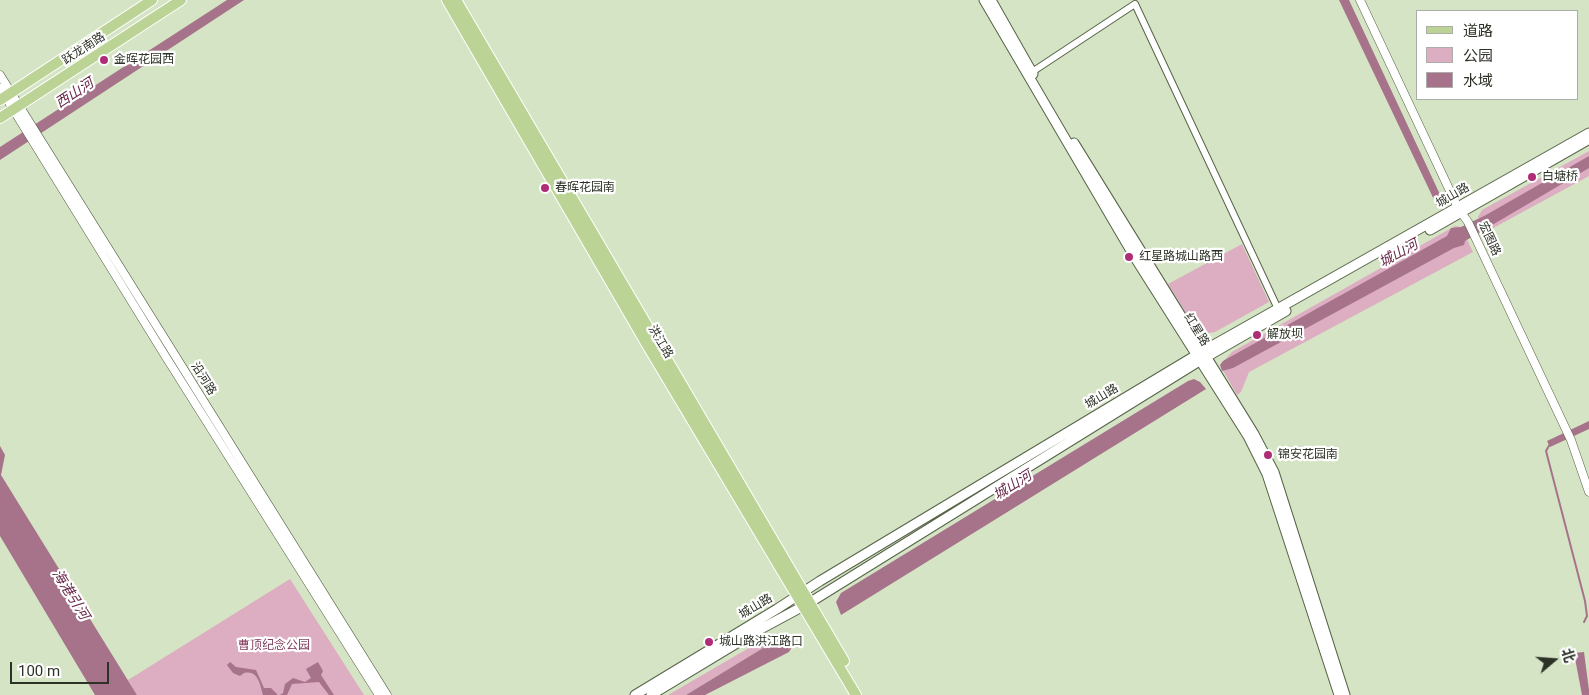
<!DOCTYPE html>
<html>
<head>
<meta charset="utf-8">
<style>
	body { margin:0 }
	#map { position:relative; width:1589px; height:695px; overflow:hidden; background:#d5e4c5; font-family:Roboto,"Noto Sans SC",sans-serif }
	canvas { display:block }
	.legend { position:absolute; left:1416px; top:10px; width:162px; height:90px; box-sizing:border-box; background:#fff; border:1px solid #abada8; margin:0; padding:6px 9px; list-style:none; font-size:15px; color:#2c3226 }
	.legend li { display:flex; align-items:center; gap:10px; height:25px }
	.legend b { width:25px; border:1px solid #abada8 }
	.north { position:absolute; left:1529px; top:635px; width:50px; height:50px; -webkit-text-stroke:4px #fff; paint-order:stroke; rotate:72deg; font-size:14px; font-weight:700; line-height:20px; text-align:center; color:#2c3226 }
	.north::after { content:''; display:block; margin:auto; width:18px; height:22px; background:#2c3226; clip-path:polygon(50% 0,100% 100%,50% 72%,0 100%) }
	.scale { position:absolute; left:10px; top:662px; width:99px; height:22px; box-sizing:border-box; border:2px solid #2c3226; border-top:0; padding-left:6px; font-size:15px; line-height:18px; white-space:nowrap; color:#2c3226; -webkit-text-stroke:4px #fff; paint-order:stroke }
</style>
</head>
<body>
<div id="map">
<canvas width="1589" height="695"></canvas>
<ul class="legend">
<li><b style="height:6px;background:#bbd496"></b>道路</li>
<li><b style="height:14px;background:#ddadc1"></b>公园</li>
<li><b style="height:14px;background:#a6738a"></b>水域</li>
</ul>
<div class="north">北</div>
<div class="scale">100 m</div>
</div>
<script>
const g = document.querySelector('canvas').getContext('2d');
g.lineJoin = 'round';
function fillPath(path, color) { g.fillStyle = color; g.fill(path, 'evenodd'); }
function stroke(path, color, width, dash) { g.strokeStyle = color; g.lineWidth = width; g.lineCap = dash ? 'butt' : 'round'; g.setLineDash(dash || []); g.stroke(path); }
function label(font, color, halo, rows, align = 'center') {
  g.font = font + ' Roboto,"Noto Sans SC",sans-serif'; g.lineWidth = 4.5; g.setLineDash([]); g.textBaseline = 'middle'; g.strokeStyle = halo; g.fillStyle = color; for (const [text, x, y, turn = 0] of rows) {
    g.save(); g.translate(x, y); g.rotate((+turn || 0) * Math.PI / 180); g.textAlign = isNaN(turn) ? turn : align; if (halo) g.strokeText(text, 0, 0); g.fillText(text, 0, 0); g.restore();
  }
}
const green = new Path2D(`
	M1589,151V176L1484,233L1478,217L1482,210Z
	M1455,226L1461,227L1473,252L1249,372L1241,392L1237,395L1220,365L1232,352Z
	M1242,244L1269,302L1215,332L1202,334L1194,327L1168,284Z
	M290,579L364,695H137L128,680Z
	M773,634L775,635L768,645L686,695H668Z`);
const water = new Path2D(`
	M227,0H244L0,160V147Z
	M1339,0H1349L1444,203L1437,206Z
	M1589,156V168L1465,241L1464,245L1454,248L1233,368L1222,371L1220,365L1223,361L1447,236L1451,228L1461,227L1486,215Z
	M1194,379L1200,382L1206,389L841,615L836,602L841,593L1188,381Z
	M1589,421V429L1550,447L1547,441Z
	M0,446L5,455L1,475L137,695H95L0,536Z
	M778,633L792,639V647L789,652L705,695H686L768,645Z
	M1584,652L1589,690V695H1582L1574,653Z
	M230,662L236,667L256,670L264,688H271L278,695H263C260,684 258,670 244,673L240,676L233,673L227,665Z
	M318,662L323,671L321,675L334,695H329L319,682L292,684L287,695H280L283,693L285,684L293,678L305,682L311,678L306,669Z`);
const stream = new Path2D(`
	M1550,444L1546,451L1585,601L1587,616L1584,622`);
const minor = new Path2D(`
	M1032,72L1135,4L1278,309`);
const tertiary = new Path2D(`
	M1360,0L1458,208L1468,222L1571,440L1589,492
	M0,75L387,695
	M0,88L164,354L379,695`);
const secondary = new Path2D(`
	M984,0L1134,256L1248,436L1267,474L1339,695
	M991,0L1033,74
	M1074,143L1254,434L1274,472L1345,695
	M1430,230L1588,140
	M635,695L777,609L820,581L1203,351L1589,133
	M651,695L757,631L809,603L1201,360L1286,311`);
const primary = new Path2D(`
	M447,0L646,343L856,695
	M456,0L844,661
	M0,100L152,0
	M0,118L181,0`);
const markers = [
	[104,60,5,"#af2c76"],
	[1532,177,5,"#af2c76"],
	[545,188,5,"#af2c76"],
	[1129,257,5,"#af2c76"],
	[1257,335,5,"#af2c76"],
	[1268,455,5,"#af2c76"],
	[709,642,5,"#af2c76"]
];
const streetNames = [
	["跃龙南路",84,49,-33],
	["城山路",1453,196,-30],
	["宏图路",1489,239,65],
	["红星路",1196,330,58],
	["洪江路",660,342,59],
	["沿河路",203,379,58],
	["城山路",1102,397,-31],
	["城山路",756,607,-31]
];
const poiNames = [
	["金晖花园西",114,60],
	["白塘桥",1542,177],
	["春晖花园南",555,188],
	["红星路城山路西",1139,257],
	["解放坝",1267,335],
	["锦安花园南",1278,455],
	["城山路洪江路口",719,642]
];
const parkNames = [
	["曹顶纪念公园",274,646]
];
const waterNames = [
	["西山河",75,94,-33],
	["城山河",1399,254,-29],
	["城山河",1013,486,-32],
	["海港引河",70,595,58]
];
fillPath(green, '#ddadc1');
fillPath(water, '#a6738a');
stroke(stream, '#a6738a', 2);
stroke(minor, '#566347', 8);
stroke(tertiary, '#566347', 9);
stroke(secondary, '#566347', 11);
stroke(primary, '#fff', 12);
stroke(minor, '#fff', 6);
stroke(tertiary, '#fff', 8);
stroke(secondary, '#fff', 9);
stroke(primary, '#bbd496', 10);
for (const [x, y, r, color] of markers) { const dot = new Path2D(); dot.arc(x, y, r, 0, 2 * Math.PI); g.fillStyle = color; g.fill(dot); stroke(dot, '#fff', 2); }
label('12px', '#2c3226', '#fff', streetNames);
label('12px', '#2c3226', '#fff', poiNames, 'left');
label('12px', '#803d5e', '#fff', parkNames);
label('italic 14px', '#682849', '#fff', waterNames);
</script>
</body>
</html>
